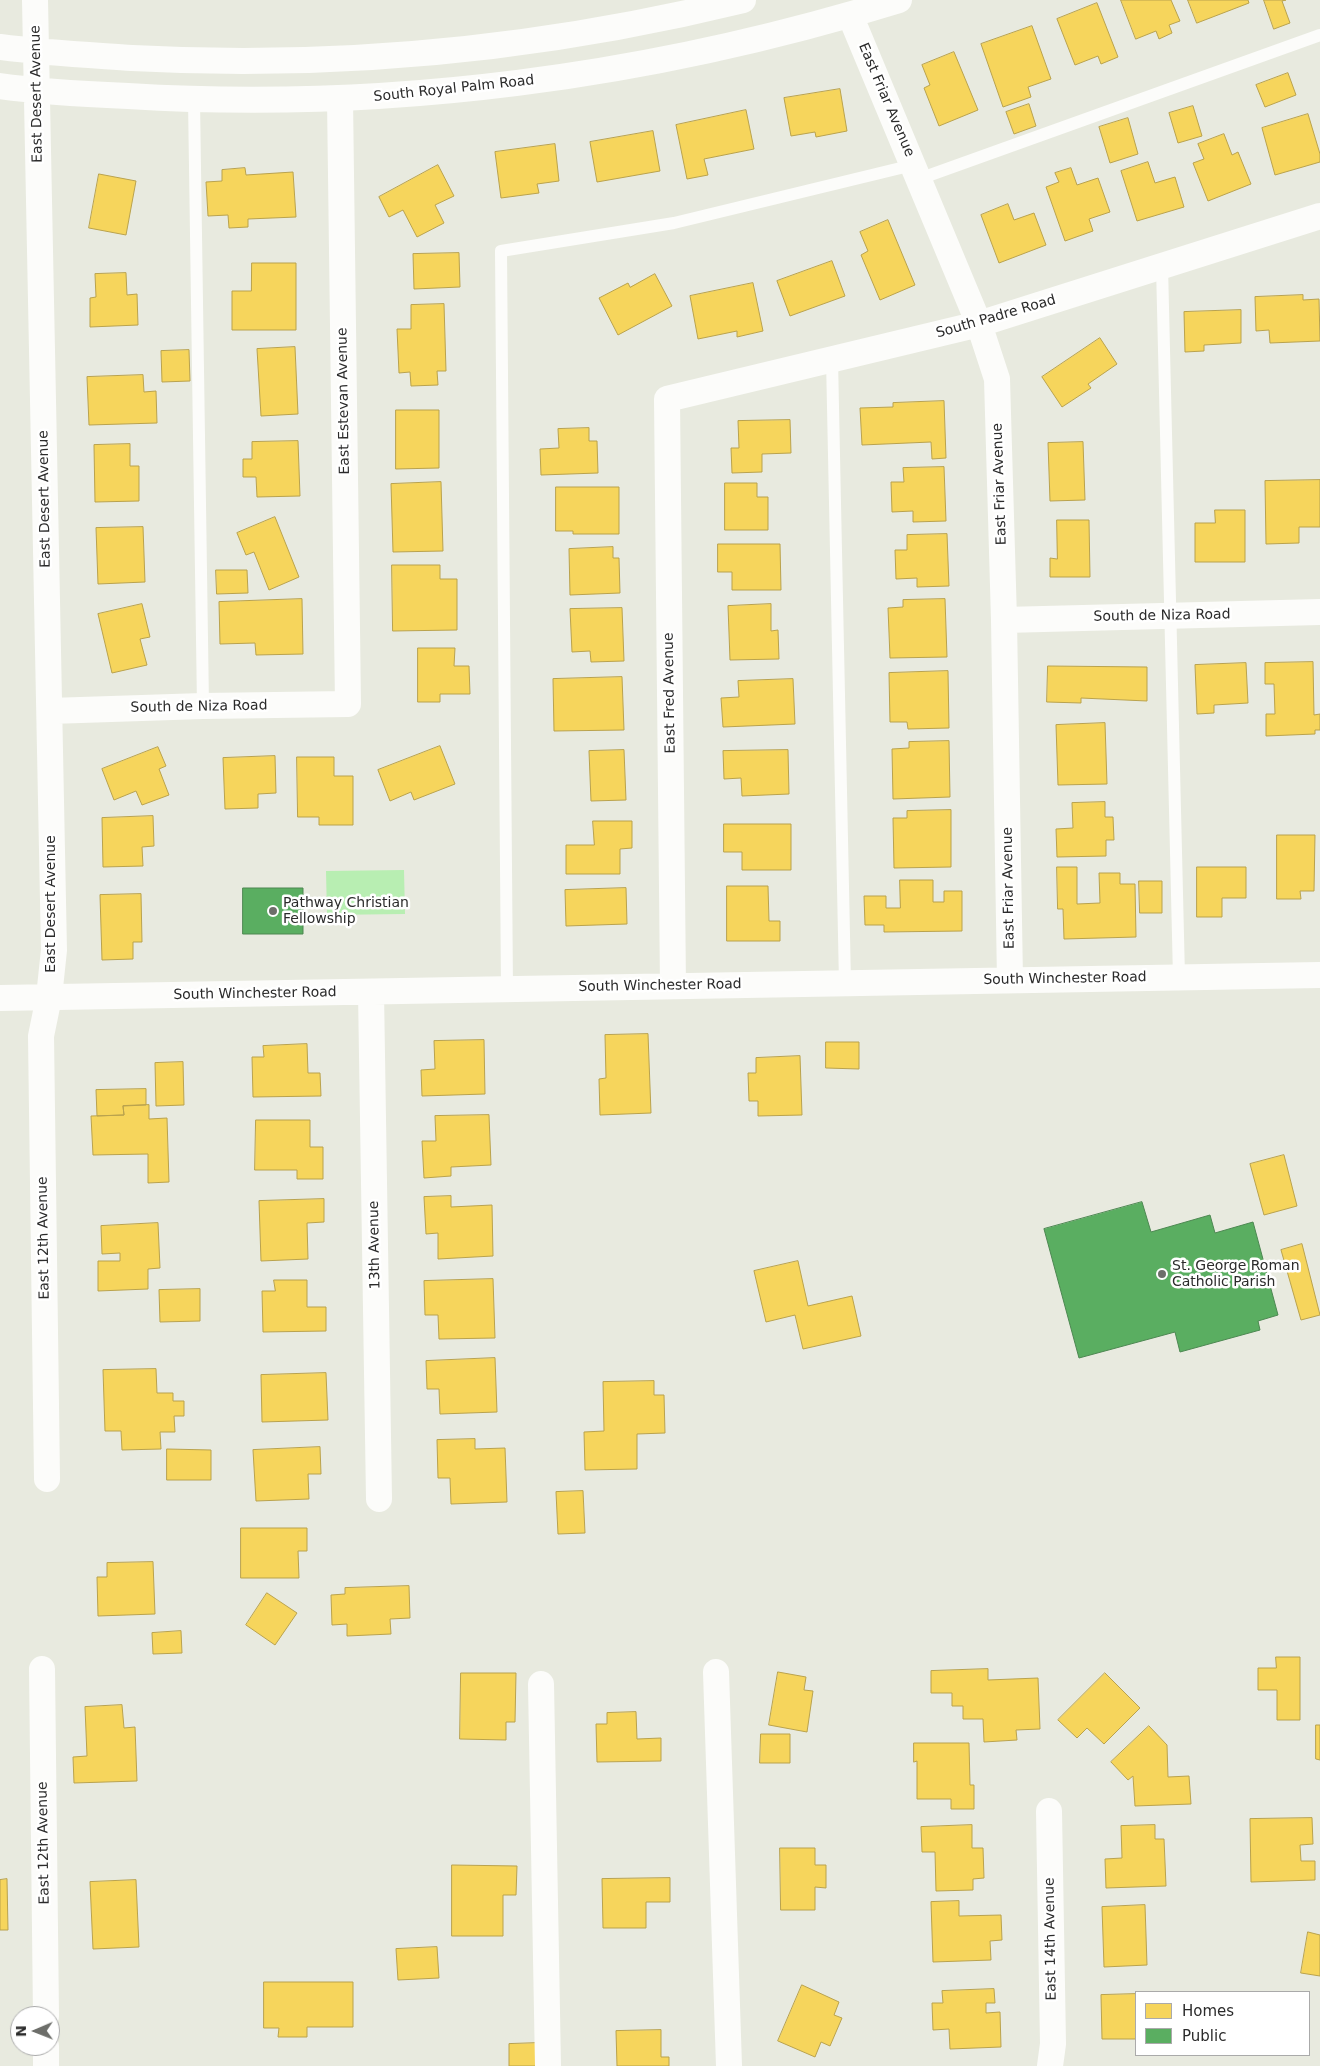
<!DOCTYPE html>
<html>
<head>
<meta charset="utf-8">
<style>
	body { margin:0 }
	#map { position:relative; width:1320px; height:2066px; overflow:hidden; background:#e8eadf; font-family:"DejaVu Sans",sans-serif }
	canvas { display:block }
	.legend { position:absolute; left:1135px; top:1991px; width:175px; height:65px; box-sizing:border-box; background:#fff; border:1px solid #aaa; margin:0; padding:6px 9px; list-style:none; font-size:15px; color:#2b2b2b }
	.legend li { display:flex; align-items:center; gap:10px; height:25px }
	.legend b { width:25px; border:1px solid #aaa }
	.north { position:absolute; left:10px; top:2006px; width:50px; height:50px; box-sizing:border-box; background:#fff; border:1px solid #aaa; border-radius:50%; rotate:269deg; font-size:14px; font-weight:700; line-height:20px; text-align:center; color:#2b2b2b }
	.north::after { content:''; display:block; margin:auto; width:18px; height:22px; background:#6d6e6a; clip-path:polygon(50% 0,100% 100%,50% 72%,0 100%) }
</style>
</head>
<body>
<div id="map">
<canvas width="1320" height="2066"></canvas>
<ul class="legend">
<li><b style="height:14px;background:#f6d55c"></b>Homes</li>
<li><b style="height:14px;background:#5aae61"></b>Public</li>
</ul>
<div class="north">N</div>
</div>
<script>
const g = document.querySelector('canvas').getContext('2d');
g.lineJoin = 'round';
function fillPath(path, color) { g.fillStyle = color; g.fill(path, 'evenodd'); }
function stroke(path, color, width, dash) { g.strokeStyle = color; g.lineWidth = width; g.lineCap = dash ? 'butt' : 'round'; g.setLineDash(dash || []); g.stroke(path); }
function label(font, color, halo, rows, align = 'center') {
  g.font = font + ' "DejaVu Sans",sans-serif'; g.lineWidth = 5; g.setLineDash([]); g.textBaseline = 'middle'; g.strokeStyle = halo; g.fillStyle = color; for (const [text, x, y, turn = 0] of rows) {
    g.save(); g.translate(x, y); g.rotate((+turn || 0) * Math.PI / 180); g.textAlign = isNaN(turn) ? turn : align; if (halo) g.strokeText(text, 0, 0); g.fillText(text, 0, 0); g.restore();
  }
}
const pitch = new Path2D(`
	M404,870L405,914L327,915L326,871Z`);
const homes = new Path2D(`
	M1121,0H1171L1180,21L1169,25L1172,33L1159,39L1156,31L1136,39Z
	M1188,0H1248L1249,3L1197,23Z
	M1264,0H1286L1282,1L1290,23L1274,29Z
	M1097,3L1118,57L1101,64L1098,56L1075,65L1057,19Z
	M1032,26L1051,79L1028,87L1031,97L1003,107L981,44Z
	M954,52L978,110L939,126L924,88L930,85L922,65Z
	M1288,73L1296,95L1265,107L1256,85Z
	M840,89L847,131L816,137L815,132L791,136L784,98Z
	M1029,104L1036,126L1014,134L1006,112Z
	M1193,106L1202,136L1178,143L1169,113Z
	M746,110L754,149L704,159L708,175L687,179L676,125Z
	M1308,114L1320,154V162L1275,175L1262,128Z
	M1128,118L1138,154L1110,163L1099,127Z
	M653,131L660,171L597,182L590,142Z
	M1224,134L1232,155L1238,152L1251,184L1208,201L1193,163L1204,159L1198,144Z
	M555,144L559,181L537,184L539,193L501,198L495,152Z
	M1148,162L1155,183L1175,177L1184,207L1137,221L1121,171Z
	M438,165L454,196L435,205L444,223L417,237L403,210L389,217L379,197Z
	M245,168L246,175L293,172L296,217L248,219V227L229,228L228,215L208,216L206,182L222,181V170Z
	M1071,168L1077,185L1098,178L1110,212L1089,219L1093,231L1065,241L1046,187L1059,182L1055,173Z
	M99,174L136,181L126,235L89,228Z
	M1008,204L1014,220L1034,213L1046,245L999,263L981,215Z
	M888,220L915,285L880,300L861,255L868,251L860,232Z
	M459,253L460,287L414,289L413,254Z
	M832,261L845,296L790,316L777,281Z
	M252,263H296V330H232V291H251Z
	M126,273L127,295L137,294L138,325L90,327V298L96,297L95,274Z
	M655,274L672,306L618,335L599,298L628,283L630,287Z
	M753,283L763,331L737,337V331L698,339L690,296Z
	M1303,295V300L1319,299L1320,341L1270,343L1269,330L1256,331L1255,297Z
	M444,304L446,371H437L438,385L411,386L410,372L399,373L397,329H411V305Z
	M1241,310V343L1204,345V351L1185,352L1184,312Z
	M1100,338L1117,364L1088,384L1091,388L1062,407L1042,377Z
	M295,347L298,414L261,416L257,349Z
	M189,350L190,381L162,382L161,351Z
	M143,375L144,392L156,391L157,423L89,425L87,377Z
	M944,401L946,458L932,459L931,442L862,445L860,408L893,407V403Z
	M396,410H439V468L396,469Z
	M790,420L791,453L762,454V472L732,473L731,448H739L738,421Z
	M589,428V441H597L598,473L541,475L540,449L559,448L558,429Z
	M298,441L300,496L257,497L256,477H243V459H252V442Z
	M1083,442L1085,500L1050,501L1048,443Z
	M130,444V466H139V501L95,502L94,445Z
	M944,467L946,521L913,522V511L892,512L891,482H904L903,468Z
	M1320,480V527H1299V543L1266,544L1265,481Z
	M441,482L443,551L393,552L391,484Z
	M725,483H757V497H768V530H725Z
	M556,487H619V534H573V531H556Z
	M1215,510H1245V562H1195V523H1215Z
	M275,517L299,577L269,590L254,552L246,555L237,533Z
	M1057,520H1089L1090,577H1050V558L1057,559Z
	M143,527L145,582L98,584L96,528Z
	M947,534L949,586L917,587V578L896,579L895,550H907V535Z
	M718,544H780L781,590H732V572H718Z
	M613,547V558H619L620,593L570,595L569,549Z
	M392,565H440V579H457V630L393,631Z
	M216,570H247L248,593L217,594Z
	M302,599L303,654L256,655L255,643L220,644L219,602Z
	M945,599L947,657L890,658L888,608L903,607V600Z
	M142,604L150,637L140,639L147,665L112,673L98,614Z
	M771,604V631L778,630L779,659L730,660L728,606Z
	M622,608L624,661L591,662L590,651L572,652L570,609Z
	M418,648H455L454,666H469L470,694H440V702H418Z
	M1313,662L1314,715L1320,714V730H1315V734L1266,736V714H1275L1274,684H1265V663Z
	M1246,663L1248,703L1214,705V713L1197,714L1195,665Z
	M1048,666L1147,667V701L1081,698V703L1047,702Z
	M948,671L949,728L908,729L907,722H890L889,673Z
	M622,677L624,730L554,731L553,679Z
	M793,679L795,724L723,727L721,698L739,697L738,681Z
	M1105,723L1107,784L1058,785L1056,725Z
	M949,741L950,797L893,799L892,749L909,748V742Z
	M440,746L455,784L414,800L411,792L390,801L378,770Z
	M158,747L166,766L159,769L169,795L142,805L136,791L114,800L102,769Z
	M624,750L626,800L591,801L589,751Z
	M788,750L789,794L742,796L741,778L724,779L723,751Z
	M275,756L276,793L258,794V808L225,809L223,758Z
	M297,757H334V776H353V825H319V817H298Z
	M1105,802V817H1113L1114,840H1106V856L1057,857L1056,829L1073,828L1072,803Z
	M951,810V867L894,868L893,818H907V811Z
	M153,816L154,846L142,847L143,866L103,867L102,818Z
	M593,821H632V848L620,849V874H566V845H594Z
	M724,824H791V870H742V852H724Z
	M1277,835H1315L1314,891H1300L1301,899H1277Z
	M1057,867H1077V904L1100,903L1099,873H1120V884H1135L1136,937L1064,939L1063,909H1058Z
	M1197,867H1246V898H1222V917H1197Z
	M900,880H933V902H944V891H962V931L884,932V925H865L864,896H886V908H900Z
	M1139,881H1162V913H1140Z
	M727,886H768L769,921H780V941H727Z
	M626,888L627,924L566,926L565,890Z
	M141,894L142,942H133V959L102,960L100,895Z
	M648,1034L651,1113L600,1115L599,1079L606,1078L605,1035Z
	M484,1040L485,1094L422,1096L421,1070L435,1069L434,1041Z
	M826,1042H859V1069L826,1068Z
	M307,1044L308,1073H320L321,1096L253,1097L252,1057H264L263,1046Z
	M800,1056L802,1115L758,1116V1101H749L748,1073H756V1058Z
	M183,1062L184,1105L156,1106L155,1063Z
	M146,1089V1105L123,1106L124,1115L97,1116L96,1090Z
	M149,1105V1119L167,1118L169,1182L148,1183V1154L93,1155L91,1116L124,1115L123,1106Z
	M489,1115L491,1165L451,1167V1176L424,1178L422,1141H436L435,1116Z
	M256,1120H310V1147H323V1179H297V1170H255Z
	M1284,1155L1297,1206L1264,1215L1250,1164Z
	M451,1196V1207L492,1205L493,1256L438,1259V1233L426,1234L424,1197Z
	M324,1199V1222L307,1223L308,1259L261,1261L259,1201Z
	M158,1223L160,1268L148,1269V1289L98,1291V1261H120V1253L102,1254L101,1226Z
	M1302,1244L1320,1315L1301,1320L1281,1250Z
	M798,1261L808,1306L852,1296L861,1336L803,1349L795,1315L766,1322L754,1271Z
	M493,1279L495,1338L439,1339L438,1315H425L424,1281Z
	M274,1280H307V1307H326V1331L263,1332L262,1291H275Z
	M200,1289V1321L160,1322L159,1290Z
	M495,1358L497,1412L440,1414L439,1389H427L426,1361Z
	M156,1369L157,1393H173V1401H184V1416H174L175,1432H160L161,1449L122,1450L121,1431H105L103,1370Z
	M326,1373L328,1420L262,1422L261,1375Z
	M654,1381V1395H664L665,1433L637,1434V1469L585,1470L584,1432L604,1431L603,1382Z
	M475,1439V1449L505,1448L507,1502L451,1504L450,1478H438L437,1440Z
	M320,1447L321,1474H308L309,1499L256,1501L253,1450Z
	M167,1449L211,1450V1480H167Z
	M583,1491L585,1533L558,1534L556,1492Z
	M241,1528H307V1551H298L299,1578H241Z
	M153,1562L155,1614L98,1616L97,1577H107V1563Z
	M409,1586L410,1618L390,1619L391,1634L347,1636V1624L332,1625L331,1595L345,1594V1588Z
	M267,1593L297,1613L275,1645L246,1625Z
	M181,1631L182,1653L153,1654L152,1633Z
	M1276,1657H1300V1720H1277V1690H1258V1668H1276Z
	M988,1669V1680L1038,1678L1040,1729L1016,1730L1017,1740L984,1742L983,1719H963V1706H952V1693H931V1671Z
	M778,1672L806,1677L804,1690L813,1691L807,1732L769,1725Z
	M461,1673H516L515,1722H506V1740L460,1739Z
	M1105,1673L1140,1708L1104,1744L1087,1728L1077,1738L1058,1720Z
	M122,1705L124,1728L135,1727L137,1781L74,1783L73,1757L87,1756L85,1707Z
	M636,1712L637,1739L661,1738V1761L597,1762L596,1724H607V1713Z
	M1316,1725H1320V1760L1316,1759Z
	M1149,1726L1167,1745L1168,1777L1189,1776L1191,1804L1135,1806L1133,1776L1128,1780L1111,1762Z
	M761,1734H790V1763H760Z
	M914,1743H969L970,1785H974V1809H951V1799H917V1761L914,1762Z
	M1312,1818L1313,1844L1300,1845L1301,1861H1315V1880L1251,1882L1250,1819Z
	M972,1825V1848H983L984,1878L973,1879V1890L936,1891L935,1852H922L921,1827Z
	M1155,1825V1839H1164L1166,1886L1106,1888L1105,1859L1122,1858L1121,1826Z
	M780,1848H815V1865H826V1888L815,1887V1910H781Z
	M452,1865L517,1866L516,1895H503V1936H452Z
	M670,1878V1902H646V1928H603L602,1879Z
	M7,1879L8,1930H0V1880Z
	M136,1880L139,1947L93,1949L90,1882Z
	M959,1901V1916L1001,1915L1002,1940L990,1941L991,1960L933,1962L931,1902Z
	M1145,1905L1147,1965L1104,1967L1102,1907Z
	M1308,1932L1320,1935V1976L1301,1973Z
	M437,1947L439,1978L398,1980L396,1949Z
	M264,1982H353V2027H307V2037H278L279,2028H264Z
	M802,1985L839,2002L834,2015L842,2018L830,2046L821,2042L815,2057L778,2041Z
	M994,1989L995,2003H986V2013L1000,2012L1001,2047L950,2049L949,2029L933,2030L932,2003H943L942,1991Z
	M1136,1994V2039H1102L1101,1995Z
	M661,2030V2057H669V2066H617L616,2031Z
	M538,2043V2066H509V2044Z`);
const public = new Path2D(`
	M243,888H303V934H243Z
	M1142,1202L1151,1232L1210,1215L1215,1233L1253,1222L1278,1315L1258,1321L1260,1330L1180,1352L1175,1332L1079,1358L1044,1229Z`);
const service = new Path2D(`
	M194,100L203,706
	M919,179L1320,35
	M1162,266L1179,977
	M832,359L845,983
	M507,989L501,251L674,223L913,165`);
const minor = new Path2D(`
	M35,0L54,950L49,997L41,1036L47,1479
	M850,15L979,324L997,379L1004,620L1010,980
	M0,47C44,53 88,55 132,58C337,69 543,49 743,0
	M0,86C42,92 85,94 128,96C388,112 650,77 899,0
	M1004,620L1320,612
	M50,711L203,706L348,704L340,99
	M673,986L667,399L979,324L1320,216
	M371,992L379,1499
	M0,998L1320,975
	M42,1669L46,2016
	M716,1672L729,2066
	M541,1684L548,2066
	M1049,1811L1053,2044L1050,2066
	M46,2046V2066`);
const markers = [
	[273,911,5,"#6d6e6a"],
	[1162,1274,5,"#6d6e6a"]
];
const streetNames = [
	["South Royal Palm Road",454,89,-6],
	["East Desert Avenue",37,94,-91],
	["East Friar Avenue",886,100,67],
	["South Padre Road",996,317,-16],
	["East Estevan Avenue",344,401,-91],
	["East Friar Avenue",1000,484,-92],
	["East Desert Avenue",45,499,-91],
	["South de Niza Road",1162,616,-1],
	["East Fred Avenue",670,693,-91],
	["South de Niza Road",199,707,-1],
	["East Friar Avenue",1009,888,-91],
	["East Desert Avenue",51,904,-90],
	["South Winchester Road",1065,979,-1],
	["South Winchester Road",660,986,-1],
	["South Winchester Road",255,994,-1],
	["East 12th Avenue",44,1238,-91],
	["13th Avenue",375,1245,-91],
	["East 12th Avenue",44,1843,-91],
	["East 14th Avenue",1051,1939,-91]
];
const poiNames = [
	["Pathway Christian",283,903],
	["Fellowship",283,919],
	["St. George Roman",1172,1266],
	["Catholic Parish",1172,1282]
];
fillPath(pitch, '#b8eeb2');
fillPath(homes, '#f6d55c');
stroke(homes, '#b9a24d', 1);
fillPath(public, '#5aae61');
stroke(public, '#4c8751', 1);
stroke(service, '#fcfcfa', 12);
stroke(minor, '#fcfcfa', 26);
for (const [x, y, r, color] of markers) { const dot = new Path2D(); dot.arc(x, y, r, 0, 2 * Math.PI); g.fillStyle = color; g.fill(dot); stroke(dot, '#fff', 2); }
label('14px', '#2b2b2b', '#fff', streetNames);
label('14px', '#2b2b2b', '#fff', poiNames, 'left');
</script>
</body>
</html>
